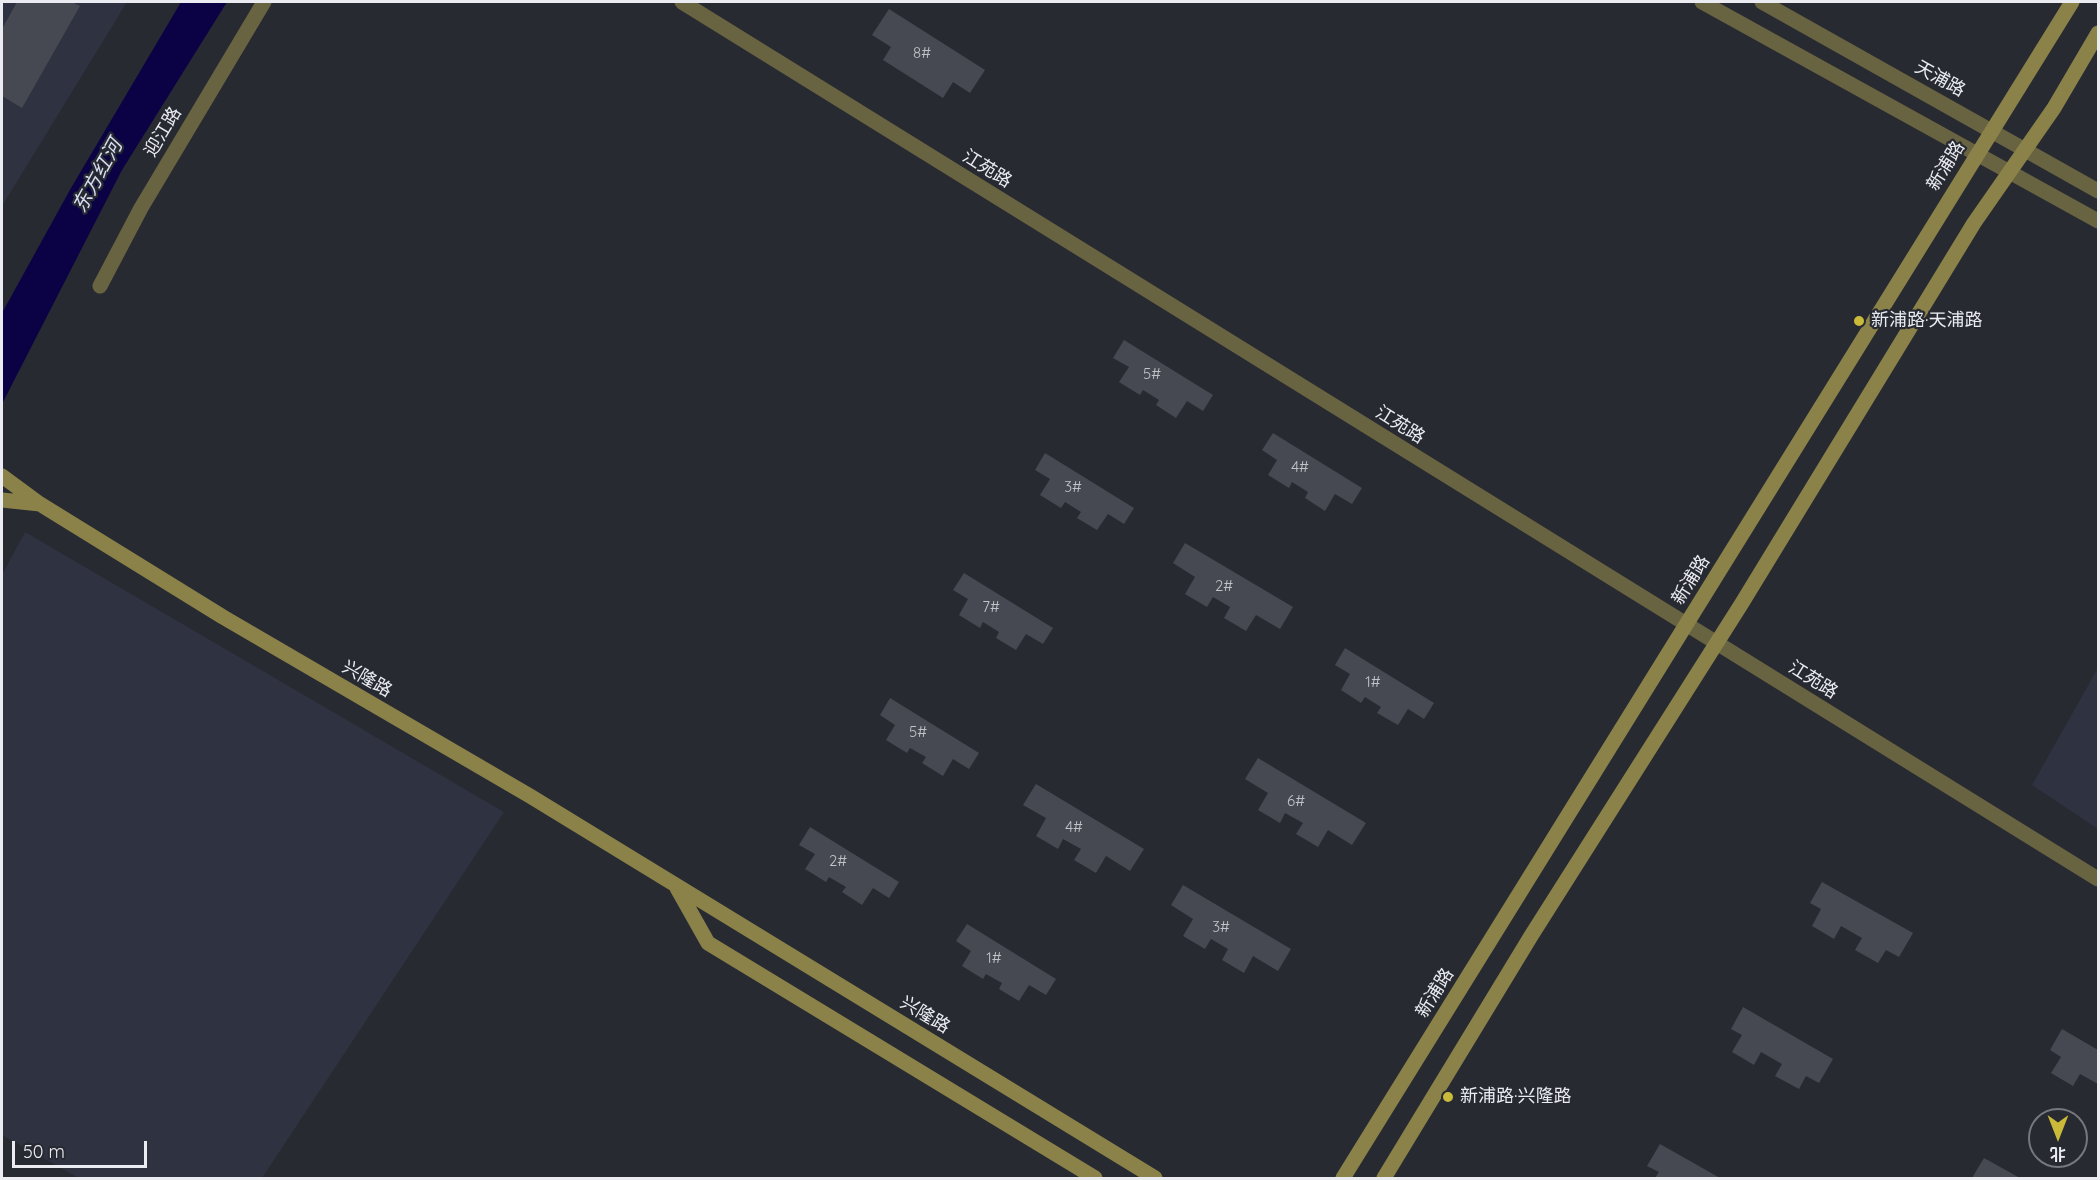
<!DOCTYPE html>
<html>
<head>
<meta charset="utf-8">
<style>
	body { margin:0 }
	#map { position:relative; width:2100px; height:1180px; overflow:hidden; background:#282a32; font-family:Quicksand,"Noto Sans SC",sans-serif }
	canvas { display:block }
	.frame { position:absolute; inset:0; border:3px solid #eaecf1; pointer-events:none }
	.north { position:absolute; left:2028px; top:1108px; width:60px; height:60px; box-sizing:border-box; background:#282a32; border:2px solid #76787e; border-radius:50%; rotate:180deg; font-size:16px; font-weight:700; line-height:24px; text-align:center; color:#eaecf1 }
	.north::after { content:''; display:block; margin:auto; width:21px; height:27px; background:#caba3a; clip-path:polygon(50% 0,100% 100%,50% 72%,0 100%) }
	.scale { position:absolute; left:12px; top:1141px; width:135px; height:27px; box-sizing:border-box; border:3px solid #eaecf1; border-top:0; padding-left:8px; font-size:18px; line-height:21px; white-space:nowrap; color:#eaecf1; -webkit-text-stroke:4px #282a32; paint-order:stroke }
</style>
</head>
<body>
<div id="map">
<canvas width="2100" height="1180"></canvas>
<div class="frame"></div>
<div class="north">北</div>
<div class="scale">50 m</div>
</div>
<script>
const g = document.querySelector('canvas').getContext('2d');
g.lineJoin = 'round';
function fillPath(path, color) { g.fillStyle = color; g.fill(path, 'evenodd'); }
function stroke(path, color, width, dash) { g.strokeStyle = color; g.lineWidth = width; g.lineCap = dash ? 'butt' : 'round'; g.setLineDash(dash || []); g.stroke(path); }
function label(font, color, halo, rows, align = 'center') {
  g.font = font + ' Quicksand,"Noto Sans SC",sans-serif'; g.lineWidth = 4.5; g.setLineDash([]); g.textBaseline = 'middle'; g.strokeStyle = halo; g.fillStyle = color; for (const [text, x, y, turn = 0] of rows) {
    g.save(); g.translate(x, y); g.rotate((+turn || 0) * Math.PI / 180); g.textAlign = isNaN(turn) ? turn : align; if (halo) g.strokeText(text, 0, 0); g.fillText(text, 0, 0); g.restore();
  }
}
const built = new Path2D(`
	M2,2H127L2,206Z
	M25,532L504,812L262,1178H79L2,1135V575Z
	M2098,668V829L2032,785Z`);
const water = new Path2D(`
	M181,2H227L122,170L2,404V313L71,188Z`);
const building = new Path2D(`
	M17,2H72L80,6L22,108L2,96V29Z
	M889,9L985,70L970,93L953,82L943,98L883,60L891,47L872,35Z
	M1124,340L1213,395L1203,411L1187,401L1176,418L1156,405L1159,400L1143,390L1140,395L1119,382L1129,367L1113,358Z
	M1273,433L1362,488L1352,504L1335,494L1325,511L1305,498L1308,492L1292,482L1289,488L1268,475L1277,460L1262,450Z
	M1045,453L1134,508L1124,524L1108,514L1097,530L1077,518L1081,512L1065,502L1061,508L1040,495L1050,479L1035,470Z
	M1185,543L1293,607L1280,629L1256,615L1246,631L1224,618L1230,607L1213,597L1207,607L1185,594L1195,577L1173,563Z
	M964,573L1053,628L1043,644L1026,634L1016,650L996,638L999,632L983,622L980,628L959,615L968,599L953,590Z
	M1345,648L1434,703L1424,719L1408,709L1398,725L1377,713L1381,707L1365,697L1361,703L1341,690L1350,674L1335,665Z
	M890,698L979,753L969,769L953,759L943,776L922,763L926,757L910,748L907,753L886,740L895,725L880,715Z
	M1258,758L1366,823L1352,845L1328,830L1318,847L1296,834L1303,823L1285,813L1280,823L1258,810L1268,793L1245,779Z
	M1036,784L1144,849L1130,871L1106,856L1096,873L1074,860L1081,849L1063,839L1058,849L1036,836L1046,818L1023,805Z
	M810,827L899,882L889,898L873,888L862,905L842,892L846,887L829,877L826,882L805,869L815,854L799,845Z
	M1822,882L1913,933L1899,957L1886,950L1878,963L1855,950L1862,938L1841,926L1834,939L1812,926L1821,909L1810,903Z
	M1183,885L1291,949L1278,971L1253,956L1244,973L1222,960L1228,949L1211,939L1205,949L1183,936L1193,919L1171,905Z
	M967,924L1056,979L1046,995L1029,985L1019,1001L999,989L1002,983L986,974L983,979L962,966L971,951L956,941Z
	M1743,1007L1833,1059L1819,1083L1806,1076L1799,1089L1775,1076L1782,1064L1761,1052L1754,1065L1732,1052L1742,1035L1731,1029Z
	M2062,1029L2098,1050V1084L2080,1074L2073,1086L2051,1073L2061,1057L2050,1050Z
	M1660,1144L1720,1178H1655L1659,1172L1647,1166Z
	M1984,1158L2020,1178H1972Z`);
const minor = new Path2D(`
	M682,2L2098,879`);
const tertiary = new Path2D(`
	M1702,2L2098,221
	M1762,2L2098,191
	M100,286L141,208L264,2`);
const secondary = new Path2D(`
	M2,476L40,504L223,617L530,796L1155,1178
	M2,500L40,504
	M677,888L708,943L1095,1178
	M1343,1178L2072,2
	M1384,1178L1531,936L1742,603L1974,223L2054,108L2098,33`);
const markers = [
	[1859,321,6,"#caba3a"],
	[1448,1097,6,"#caba3a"]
];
const numberNames = [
	["8#",922,53],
	["5#",1152,374],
	["4#",1300,467],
	["3#",1073,487],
	["2#",1224,586],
	["7#",991,607],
	["1#",1373,682],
	["5#",918,732],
	["6#",1296,801],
	["4#",1074,827],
	["2#",838,861],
	["3#",1221,927],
	["1#",994,958]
];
const streetNames = [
	["天浦路",1940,79,29],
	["迎江路",163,132,-59],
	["新浦路",1946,166,-58],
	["江苑路",987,169,32],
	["江苑路",1400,425,32],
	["新浦路",1691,580,-58],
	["兴隆路",367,679,30],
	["江苑路",1813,680,32],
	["新浦路",1435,993,-58],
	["兴隆路",925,1015,31]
];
const poiNames = [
	["新浦路·天浦路",1871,321],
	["新浦路·兴隆路",1460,1097]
];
const waterNames = [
	["东方红河",98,176,-61]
];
fillPath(built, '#2f3240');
fillPath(water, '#0b0246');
fillPath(building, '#464952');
stroke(minor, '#686340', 15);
stroke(tertiary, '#686340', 15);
stroke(secondary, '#8a8248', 15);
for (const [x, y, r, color] of markers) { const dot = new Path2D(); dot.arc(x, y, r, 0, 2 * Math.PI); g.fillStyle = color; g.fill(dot); stroke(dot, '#282a32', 2); }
label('15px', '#c1c3c9', null, numberNames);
label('18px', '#eaecf1', '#282a32', streetNames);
label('18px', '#eaecf1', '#282a32', poiNames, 'left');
label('italic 20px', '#d7ddf2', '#282a32', waterNames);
</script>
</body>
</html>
